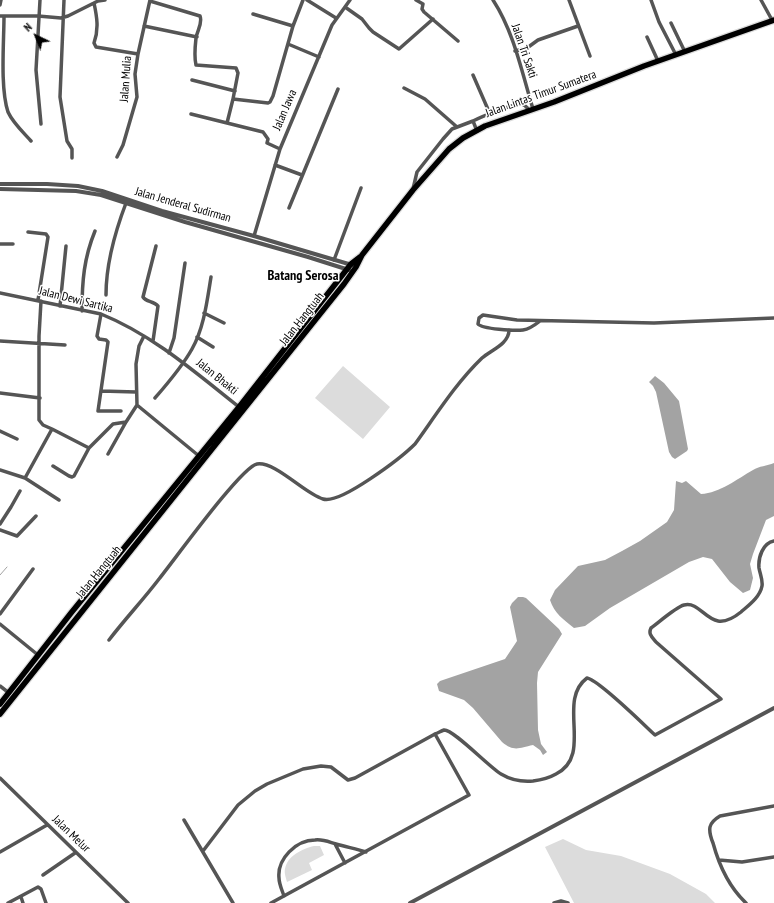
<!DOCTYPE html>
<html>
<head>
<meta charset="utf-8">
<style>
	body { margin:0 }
	#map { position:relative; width:774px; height:903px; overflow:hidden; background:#fff; font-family:"PT Sans Narrow",sans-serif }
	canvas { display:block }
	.north { position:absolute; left:16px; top:16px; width:40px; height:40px; -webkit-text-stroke:3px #fff; paint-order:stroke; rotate:317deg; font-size:11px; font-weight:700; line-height:16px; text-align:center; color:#000 }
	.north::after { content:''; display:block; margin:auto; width:14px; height:18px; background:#000; clip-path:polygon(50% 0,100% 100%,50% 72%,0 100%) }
</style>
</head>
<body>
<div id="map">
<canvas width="774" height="903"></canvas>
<div class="north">N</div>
</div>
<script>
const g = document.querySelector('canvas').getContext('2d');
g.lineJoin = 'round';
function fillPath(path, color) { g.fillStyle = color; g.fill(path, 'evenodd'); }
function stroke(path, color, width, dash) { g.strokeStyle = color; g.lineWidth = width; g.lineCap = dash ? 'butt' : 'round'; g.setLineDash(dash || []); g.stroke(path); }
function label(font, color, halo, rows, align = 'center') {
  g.font = font + ' "PT Sans Narrow",sans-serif'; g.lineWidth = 3; g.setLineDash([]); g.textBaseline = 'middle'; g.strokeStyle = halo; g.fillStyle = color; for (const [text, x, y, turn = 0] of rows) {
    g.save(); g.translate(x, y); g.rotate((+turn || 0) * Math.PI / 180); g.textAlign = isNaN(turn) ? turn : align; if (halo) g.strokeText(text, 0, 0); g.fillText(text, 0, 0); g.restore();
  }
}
const green = new Path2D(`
	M343,366L390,407L363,439L315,398Z
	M563,839L586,850L621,856L670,874L706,894L715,903H574L545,847Z
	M314,846H320L324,855L309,863L312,870L287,882C286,878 284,873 285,869C287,856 302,849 314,846Z`);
const water = new Path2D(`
	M655,376L664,383L679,401L688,449L687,451L675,459L672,457L669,452L656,392L653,386L649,382Z
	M774,463V516L766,520L753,554L750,564L753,578L750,590L743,593L730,582L712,559L703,557L689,562L610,608L585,626L574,628C564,620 554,613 550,600L555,590L578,566L605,560L622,551L640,541L667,522L674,510L676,481L682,483L686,481L701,494C720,493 737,479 753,470C759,466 767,466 774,463Z
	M518,597H523L526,598L559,629L562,634L538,672L537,683L538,730L541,744L547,752L543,755L540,750L533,745C519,748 514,752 502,742L473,708L464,700L439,691L437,684L440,681L505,659L517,641L510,607L512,603Z`);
const stream = new Path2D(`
	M0,575L7,567`);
const minor = new Path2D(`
	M40,0L36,70L41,124
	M64,0L60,97L67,141L72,149V158
	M307,0L336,18
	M416,0L423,4L422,9L424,12L458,41
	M493,0C514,32 522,73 533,109
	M569,0L590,56
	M651,0L659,22L676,55
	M761,0L772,20
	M150,1L200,16C203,23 197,31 196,38C195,47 194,57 196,65L236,68L238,73L233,99L268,103L270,102L273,96L293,26L303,0
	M94,3C97,17 99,29 94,43L96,47L138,54
	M0,5L1,0
	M345,7L362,19L369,28L373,32L399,49L433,19
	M253,14L293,26
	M0,16H38L61,18L68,16L98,1L105,0
	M4,16C4,42 0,88 8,112C13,123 23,132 31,141
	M671,23L685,52
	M144,26L197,37
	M647,37L658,61
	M288,44L319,57
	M515,51L527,48L538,40L578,26
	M473,75L490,114
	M192,80L235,91
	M404,88L425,99L457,127
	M191,114L227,123L233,99
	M473,121C481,117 514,103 522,104C526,105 527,108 529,110
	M227,123L263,132L268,139L267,143L280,149
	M117,157L123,145L137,97L135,74L138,54L150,0
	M275,165L302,175
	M413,189L417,172L443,139L452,129L473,121L477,131
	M289,208L338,89
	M28,232L46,234L48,237L38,300
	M254,236L280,149L332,25L350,0
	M0,244H13
	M334,260L361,188
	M0,293L101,314C153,335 196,373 239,407
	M106,295C106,264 115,232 126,203
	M60,306L66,246
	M82,311C82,281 84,258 95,231
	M204,313L224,323
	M101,314L97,336L99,339L106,340L108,342L98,411H121
	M540,321C535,325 530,329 523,330C515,331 482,329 478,324L479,318L483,315L517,320L654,323L774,318
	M197,337L213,347
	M0,341L65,345
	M153,341L158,306C154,301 146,302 143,297L156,246
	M169,353L174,338L185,263
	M101,391L136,392
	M0,393L40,398
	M155,398C168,383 182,367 192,349C204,328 207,301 211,277
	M137,405L199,456
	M52,429L89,448L74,476L72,477L69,476L53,466
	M0,431L17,439
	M89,448L113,424L126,422L137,405L136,364L139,346L144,336
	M108,454L126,422
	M0,470L25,478L59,500
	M25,478L52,429L43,425L39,420V336L41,301
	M0,524L11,507L20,491
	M0,530L17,536L36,516
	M0,614L33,569
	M0,624L38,655
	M109,640C125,619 143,600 159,579C173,562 241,467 257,464C275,461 305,494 323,499C340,505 402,457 415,444C436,415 456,383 482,358C491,350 509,344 509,330
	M0,686L9,693
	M435,734C438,733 441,731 444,730C453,729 489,767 501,774C511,780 522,782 533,781C541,780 549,778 556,774C594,755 556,701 587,678C599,680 643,724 655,735L721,699L656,642C652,637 648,634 651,628C658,623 676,607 684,605C704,600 709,638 741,612C749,605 760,597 762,586C763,580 760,574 759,568C758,557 763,543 774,541
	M0,778L128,903
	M184,820L233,903
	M335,844L345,863
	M203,851L238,805L255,791L267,784L303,769L321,766L331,767L348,780L355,778L435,734L469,795L271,903
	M0,852L47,825
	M719,860L742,862L774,857
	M43,875L75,853
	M284,896C282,890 279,884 279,878C277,859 296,840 315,840C323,839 329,842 336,844C346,847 357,849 366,852
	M21,897L23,903
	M8,903L38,887L41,889L46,903
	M554,903L561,901L568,903
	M746,903C729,887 719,865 713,843C711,838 709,832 710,827C711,822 715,819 720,816L774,806`);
const tertiary = new Path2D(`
	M0,184H47L78,186L102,191L162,211L254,236L352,265
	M0,189L76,191L101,195L185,222L308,257L349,270
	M410,903L774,708`);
const trunk = new Path2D(`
	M0,704L71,613L239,407L351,264L360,257
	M0,714L344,284L356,267L362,255L413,190L449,149L463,138L485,126L554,102L644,66L774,20`);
const streetNames = [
	["Jalan Tri Sakti",524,51,71],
	["Jalan Mulia",126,79,-86],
	["Jalan Lintas Timur Sumatera",541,94,-20],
	["Jalan Jawa",285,110,-67],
	["Jalan Jenderal Sudirman",183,205,16],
	["Jalan Dewi Sartika",76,300,14],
	["Jalan Hangtuah",302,319,-52],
	["Jalan Bhakti",217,377,39],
	["Jalan Hangtuah",99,572,-51],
	["Jalan Melur",71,834,44]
];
const quarterNames = [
	["Batang Serosa",303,276]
];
fillPath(green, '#dcdcdc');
fillPath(water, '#a3a3a3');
stroke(stream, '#a3a3a3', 1);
stroke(trunk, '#dbdbdb', 8);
stroke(minor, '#555', 3.5);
stroke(tertiary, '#555', 4);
stroke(trunk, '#000', 5.5);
label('12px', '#000', '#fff', streetNames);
label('bold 14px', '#000', '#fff', quarterNames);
</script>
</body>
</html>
